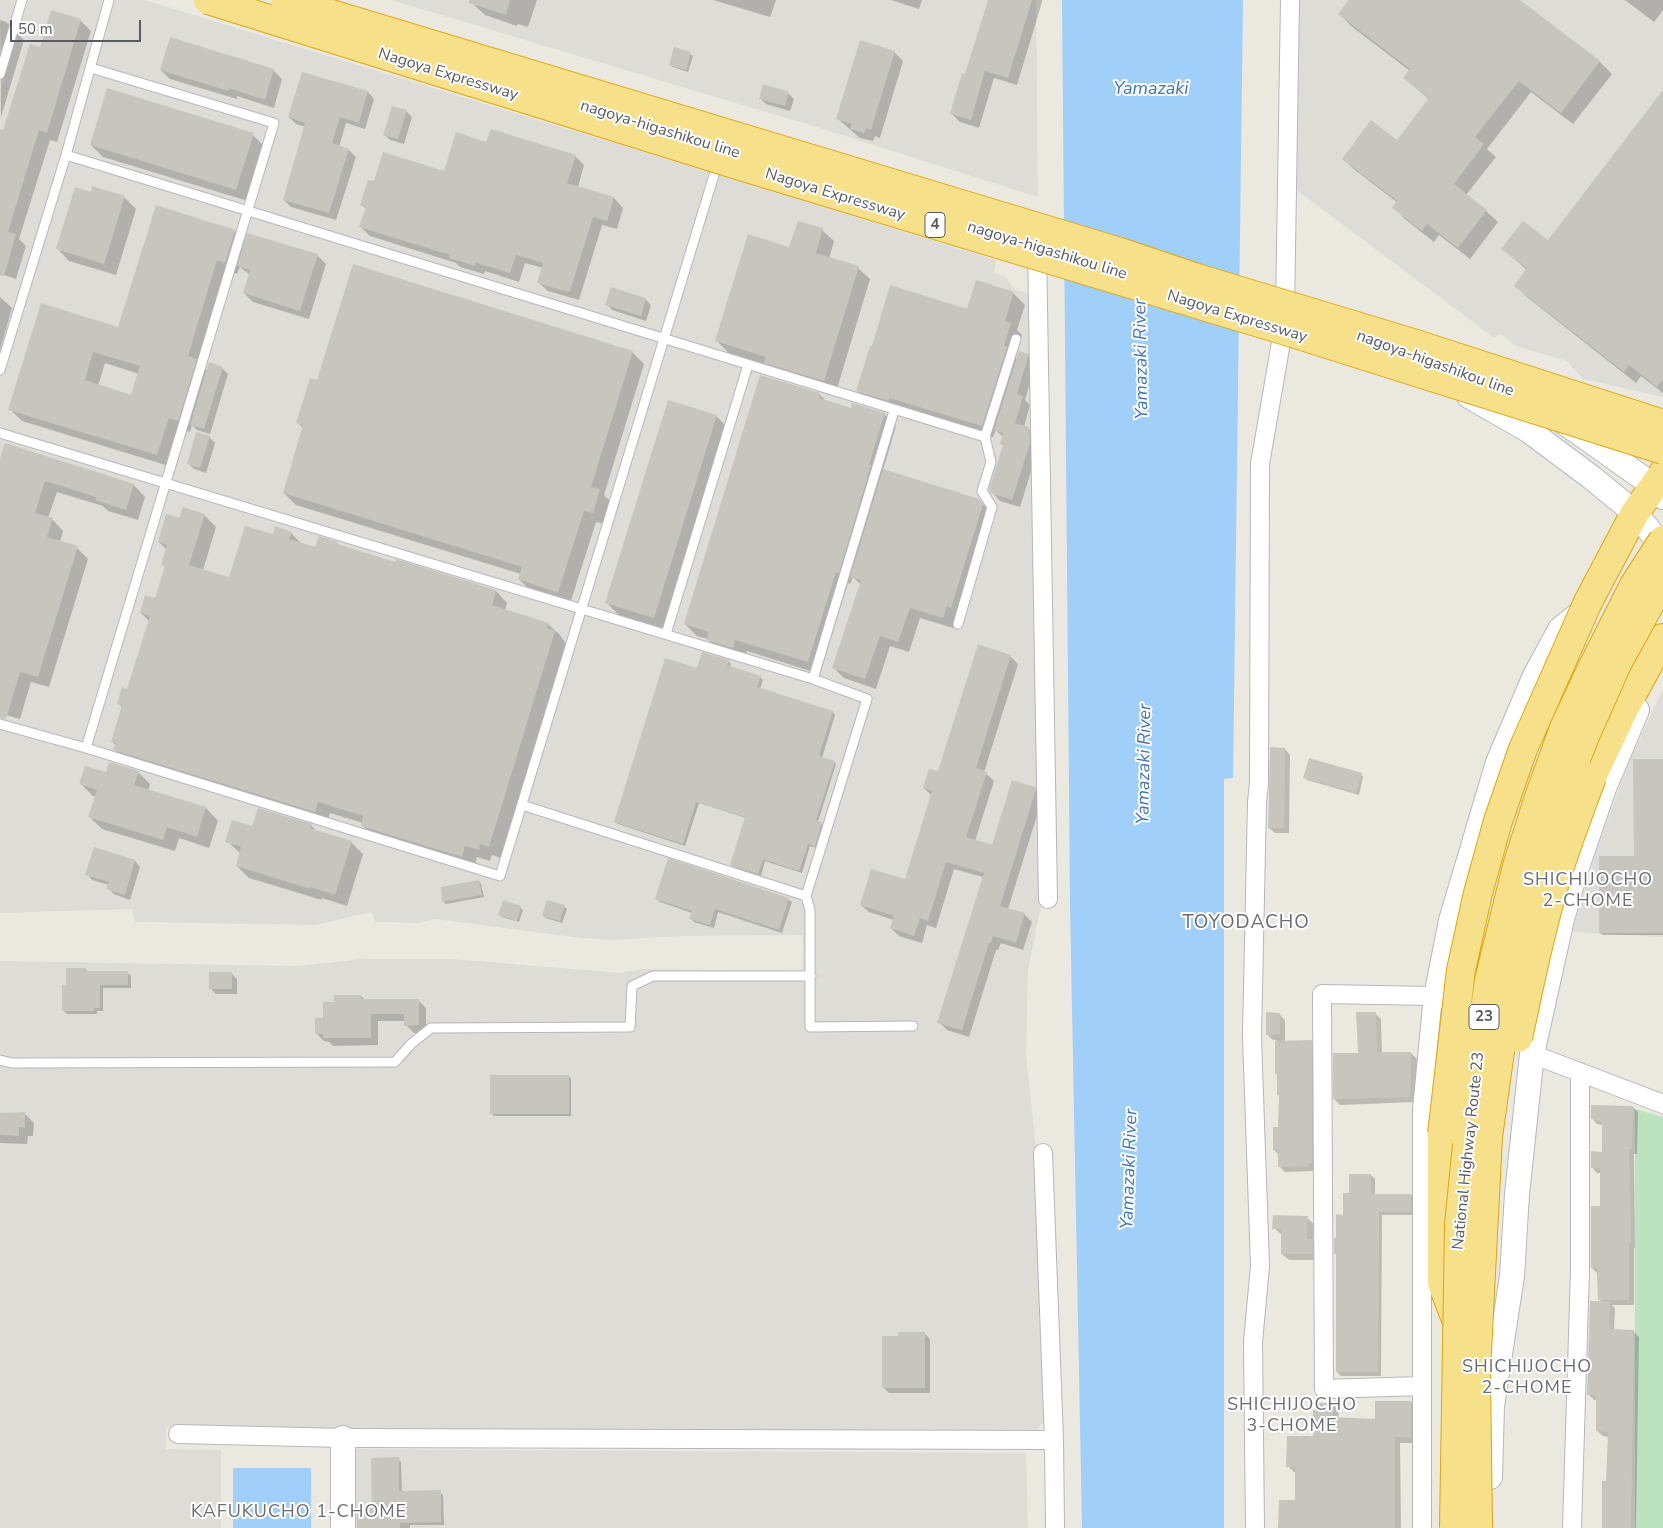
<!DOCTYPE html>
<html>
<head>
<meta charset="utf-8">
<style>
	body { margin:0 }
	#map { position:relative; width:1663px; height:1528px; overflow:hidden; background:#ebe9df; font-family:"Nunito Sans",sans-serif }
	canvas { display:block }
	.scale { position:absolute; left:10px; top:20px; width:131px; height:22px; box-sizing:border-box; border:2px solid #585b60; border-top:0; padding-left:6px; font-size:15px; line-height:18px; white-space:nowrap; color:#585b60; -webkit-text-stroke:4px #fff; paint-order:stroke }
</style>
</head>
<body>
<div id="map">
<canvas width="1663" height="1528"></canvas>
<div class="scale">50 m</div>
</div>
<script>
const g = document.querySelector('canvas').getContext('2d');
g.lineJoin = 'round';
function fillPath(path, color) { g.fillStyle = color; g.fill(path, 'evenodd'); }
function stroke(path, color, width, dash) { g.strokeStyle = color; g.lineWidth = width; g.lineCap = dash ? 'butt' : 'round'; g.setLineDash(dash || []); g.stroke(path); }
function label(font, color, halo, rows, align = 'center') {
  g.font = font + ' "Nunito Sans",sans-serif'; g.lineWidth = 4; g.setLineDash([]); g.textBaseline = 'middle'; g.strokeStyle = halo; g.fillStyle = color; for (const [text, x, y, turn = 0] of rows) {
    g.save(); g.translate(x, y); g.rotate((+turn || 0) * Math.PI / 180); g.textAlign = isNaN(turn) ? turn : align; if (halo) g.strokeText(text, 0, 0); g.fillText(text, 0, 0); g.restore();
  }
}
const industrial = new Path2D(`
	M0,0H17L0,57Z
	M28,0H145L996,260L994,273L1006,277L1014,289L1035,296L1042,901L1028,969L1026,1055L1037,1156L1043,1422L1034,1433L166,1427V1449L221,1450V1528H0V961L298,966L363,959H452L621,973L641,969L799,971L802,969L803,935L681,936L612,940L581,938L435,919L418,923L375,922L372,912L315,925L135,922L132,909L0,913V92Z
	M391,0H1036L1038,197L823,129Z
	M1296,0H1663V397L1583,379L1567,361L1516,346L1502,335L1493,337L1294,188Z
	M1663,689V937L1572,932L1598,846L1628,764Z
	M354,1449L1026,1453L1028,1528H354Z`);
const green = new Path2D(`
	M1635,1109L1663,1117V1528H1635Z`);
const water = new Path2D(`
	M1062,0H1243L1233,778L1224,779V1528H1082L1070,904Z
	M233,1468H311V1528H233Z`);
const shadow = new Path2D(`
	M475,0H537L528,27L518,24L517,26L485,15L473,4Z
	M713,0H776L770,17Z
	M891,0H922L919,9Z
	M989,0H1042V2L1017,85L994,78L979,128L960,122L951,113L966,75Z
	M1350,0H1518L1600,62L1612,74L1573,124L1531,92L1487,149L1496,157L1466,195L1486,211L1498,222L1470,259L1439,235L1434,242L1406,220L1394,208L1398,203L1355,170L1343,159L1397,142L1430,100L1404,78L1410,71L1351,26L1340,14Z
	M1625,0H1663V10L1654,22Z
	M0,20L6,22L24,40L1,117Z
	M80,20L91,31L57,142L50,140L19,239L26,246L16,279L1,274L0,276V136L4,132L41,48Z
	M894,52L903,61L880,138L875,136L873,141L860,138L838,119Z
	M690,54L693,56L688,72L673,67L670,65Z
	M161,70H273L282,79L274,108L237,96V99L170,79Z
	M368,92L374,99L365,129L346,123L339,147L349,150L356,157L336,220L291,207L284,200L306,127L296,124L289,117Z
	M788,93L794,99L790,111L766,104L760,98Z
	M1663,93V393L1641,376L1636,383L1527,297L1515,285L1527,270L1503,249L1549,242Z
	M406,111L412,117L404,144L390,140L384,134Z
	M253,135L265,147L248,201L103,157L91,145Z
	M487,143L575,156L584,165L578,187L614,198L623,208L617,229L602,225L579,300L548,291L538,282L543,268L525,263L519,282L485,271L484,274L460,267L456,263L370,236L361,227L366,209L362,205L374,183L445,173Z
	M91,193L124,197L136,209L116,275L69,261L57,248Z
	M822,230L834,241L829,259L858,268L870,279L836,392L777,374L768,365L729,353L717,341L790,249Z
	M235,231L246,242L317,255L326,264L309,319L253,302L244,293L250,275L240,267L237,274L229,271L201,364L207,371L222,368L228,374L210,434L197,430L192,425L190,432L181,429L169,466L22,421L10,409L119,328ZM105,363L139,374L132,396L98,386Z
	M1013,293L1025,305L1017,330L1022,335L1015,357L1017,360L1028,355L1036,363L1025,400L1030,405L1024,427L1029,429L1037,437V452L1020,507L1000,501L992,492L1004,446L1001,443L1003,437L996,430L993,437L901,409L869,402L857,390L968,310Z
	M0,297L12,308L0,350Z
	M645,299L651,305L646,321L612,310L607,304Z
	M632,352L644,364L604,495L611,502L604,524L596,522L570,604L531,591L519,579L521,574L296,505L284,493L304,429L297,422L318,382Z
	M819,394L827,402L851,409L884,414L896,426L883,470L979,500L990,511L953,628L920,618L909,652L890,646L876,689L844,678L834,668L861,585L853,577L850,584L848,583L820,674L747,651L744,659L719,652L708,639L697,636L685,624Z
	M716,416L728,428L666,629L619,615L607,603Z
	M209,437L215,443L206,473L194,469L188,463Z
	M6,444L134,485L145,497L138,520L108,511L103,506L57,492L48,518L52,519L63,531L60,542L77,548L88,559L49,687L31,682L20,719L0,713V462Z
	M204,515L216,527L203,570L230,578L273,536L291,533L303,545L316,549L337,543L341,547L396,563L397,561L496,591L507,603L505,610L548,624L560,635L566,644L501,858L492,855L490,861L477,857L474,868L374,837L362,825L363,823L330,813L327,823L126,761L115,750L116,745L112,742L123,708L118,703L128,690L149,621L141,613L156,600L166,568L162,564L167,550L159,542L180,520Z
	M1010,656L1018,664L984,772L994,781L975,841L993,846L1035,788L1043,796L1008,909L1024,914L1032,922L1023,950L1001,943L998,950H996L969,1037L947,1030L939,1022L983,877L954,869L936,928L927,925L922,943L899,936L891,928L894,920L869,912L861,905L906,880L932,796L924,788L939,773Z
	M728,661L731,664L729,667L760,677L763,680L760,689L833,712L835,715L822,758L834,762L836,764L818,822L824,826L817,848L810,846L802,873L765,861L761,876L734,867L731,865L746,818L699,803L685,846L618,824L615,822L698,670Z
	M1285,749L1290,755L1289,833H1275L1269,828Z
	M1663,760V935H1603L1600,933L1635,858Z
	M138,772L150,784L148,791L206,808L218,821L209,848L179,838L175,851L102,829L90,817L96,797L93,796L81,784L107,774Z
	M1361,774L1363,777L1359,795L1307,780L1305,778Z
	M311,825L317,832L351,842L363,854L347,906L322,898V900L249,878L237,866L241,854L227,841L253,828Z
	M135,861L140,867L130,900L114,894L108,888L109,885L92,880L87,874Z
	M479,881L481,884L484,897L446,904L443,901Z
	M656,899H788L792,902L782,933L718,912L714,928L694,922L691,918L692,913L660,902Z
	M564,906L567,909L562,923L546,918L543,915Z
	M520,907L523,910L519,922L502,917L500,915Z
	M85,969L88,972H127L131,976V988H103V1011H97V1014H67L63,1010L67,987Z
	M231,973L237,979V994H216L210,988Z
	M361,996L365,1000H418L426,1008V1033H414L406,1025V1021H378V1045L333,1046L329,1042L324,1041L316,1033L335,1003Z
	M1375,1013L1381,1019L1382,1054L1411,1053L1417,1059L1415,1102L1340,1105L1334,1099L1359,1054Z
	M1279,1014L1285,1020V1042H1311L1317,1047L1314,1171L1285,1172L1279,1166V1155L1274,1150L1280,1128V1097L1278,1095V1076L1276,1074V1040H1273L1267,1034Z
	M569,1076L571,1079V1116H494L492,1114Z
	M1633,1107L1638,1112L1637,1154H1634L1635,1248H1634V1305H1612L1615,1308L1614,1330L1633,1331L1639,1337L1636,1528H1602L1607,1482L1609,1437L1603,1436L1597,1431L1598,1400H1594L1588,1394L1602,1302L1599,1299L1597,1273L1592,1268L1601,1207V1173H1597L1592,1167L1603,1153V1125L1597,1124L1592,1118Z
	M25,1114L34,1123L33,1136H28L27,1144L0,1143V1115Z
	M1371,1175L1375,1179V1195H1411L1415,1199V1215H1382L1381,1376H1341L1337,1372V1256L1335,1253L1350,1195Z
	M1307,1218L1314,1224L1313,1241L1319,1247V1260H1289L1282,1254V1235L1274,1228Z
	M924,1333L930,1339V1393H889L883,1387Z
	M1411,1402L1417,1408V1443H1400L1401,1528H1280L1296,1501V1472H1294L1288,1466L1314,1438L1320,1411L1333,1404L1339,1410L1338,1419L1376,1420Z
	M398,1459L401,1462L402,1492H440L443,1495L444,1525H410V1528H357L373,1510Z`);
const building = new Path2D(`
	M469,0H510L506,15L469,3Z
	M988,0H1032L1008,78L985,71L971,120L950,114L962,73L965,74Z
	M1349,0H1520L1600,61L1561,113L1519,81L1475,137L1484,144L1454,184L1487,210L1458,248L1427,224L1422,231L1392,208L1397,201L1342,159L1371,120L1397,140L1429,98L1403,78L1410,69L1338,14Z
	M51,10L81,19L47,133L39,130L8,232L16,234L4,276L0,275V129L3,130L30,44L40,47Z
	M170,37L274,69L265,100L229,88L228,91L160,70Z
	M860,40L895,51L871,130L866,128L864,133L850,129L852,124L836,119Z
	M674,47L691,52L686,70L669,65Z
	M302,72L368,91L359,123L340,117L332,143L349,149L329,213L283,200L305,123L288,117Z
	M763,84L789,92L785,106L759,99Z
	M107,88L254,133L236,190L90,145Z
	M1663,90V379L1657,387L1629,365L1624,372L1514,286L1527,268L1501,249L1523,221L1548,240Z
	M392,106L407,110L398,139L383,135Z
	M491,129L576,155L567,183L614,197L607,221L593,217L570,291L568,292L537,283L543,263L516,255L510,273L476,263L475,266L449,258L450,255L359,227L366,207L360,205L368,180L374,181L383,152L444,171L456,132L486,142Z
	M92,186L125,196L104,264L56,249L75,187L91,192Z
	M156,205L235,230L225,263L217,260L188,356L197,359L178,421L169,418L157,455L8,410L41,303L118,327ZM93,352L140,366L131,395L85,380Z
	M798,221L823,228L816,253L859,266L824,381L764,363L766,357L715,341L748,234L789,247Z
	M247,233L318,254L300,311L243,293L250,270L237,266Z
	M353,264L633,351L591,487L600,489L593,513L584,511L558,593L518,579L522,567L283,493L303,425L296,423L310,378L317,380Z
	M976,280L1014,292L1005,321L1011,323L1004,346L1007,347L982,426L889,398V401L856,391L870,346H872L890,285L967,309Z
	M611,287L646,298L641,316L605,305Z
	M1019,351L1028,354V357L1017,394L1023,396L1015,423L1029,427L1030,443L1012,500L991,493L989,490L1003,445L1000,444L1003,433L994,430Z
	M209,362L223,367L204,429L190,425Z
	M760,375L820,393L819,398L851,408L852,403L885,413L869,465H871L839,573L836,572L808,662L735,640L733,648L706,640L709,632L684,624Z
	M668,400L717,415L654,618L605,603Z
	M196,432L210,436L200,468L187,464Z
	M5,443L134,484L126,510L95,500L96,497L45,481L35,513L53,518L47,537L78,546L38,677L20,672L6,719L0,718V458Z
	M883,469L979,499L983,504L951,608L947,606L943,618L910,608L898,642L880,636L865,679L832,668L861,580L850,577Z
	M183,507L205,514L189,565L229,577L245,526L273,534L275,526L292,532L289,539L315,547L319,536L338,542L337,544L395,562L396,559L496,590L492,605L549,623L547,628L555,631L489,847L480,844L479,850L465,846L462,857L361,826L363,816L318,802L315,812L113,750L116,743L111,742L122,705L117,704L122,687L127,689L150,616L140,613L145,595L155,598L165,566L161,565L167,545L158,542L166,514L179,518Z
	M978,644L1011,655L976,768L987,772L966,837L992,845L1012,780L1035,787L1036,789L1000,906L1025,913L1016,943L993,936L991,943H989L962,1030L937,1023L984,873L946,862L928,921L920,918L914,936L890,928L894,916L860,905L871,869L905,879L932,791L923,788L929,769L938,771Z
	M702,652L729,660L727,665L761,676L757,687L833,711L819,756L835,761L816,820L822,822L815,846L808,844L799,871L763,859L758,874L730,865L745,817L696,802L683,844L614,822L665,658L697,668Z
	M1270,747L1285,748L1284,828H1268Z
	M1309,758L1362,773L1356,793L1303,778Z
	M1633,759H1663V933H1599V856H1634Z
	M109,762L139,771L134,785L206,807L197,837L167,827L163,840L88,817L97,790L79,784L85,766L106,772Z
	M258,808L312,824L310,828L352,841L335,895L310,887V889L236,866L241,847L225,842L232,820L252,826Z
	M94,847L135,860L125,895L106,889L109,882L85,875Z
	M668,858L789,898L779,930L715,909L710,925L689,919L692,911L655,899Z
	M479,880L482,895L442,902L441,887Z
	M503,900L521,906L517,921L498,915Z
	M547,900L565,905L560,921L542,916Z
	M66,968H85V971H128V985H100V1008H94V1011H62V985H66Z
	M209,972H232V989H209Z
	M334,995H361V999H419V1025L404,1026V1014H371V1038H323V1034H315V1018H323V1002H334Z
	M1266,1012L1280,1013V1034L1266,1035Z
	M1356,1012H1376L1377,1052H1411L1410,1097L1333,1099V1053H1358Z
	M1312,1040V1163H1309V1166L1278,1167V1150H1273V1127H1278L1279,1095H1277V1074H1275V1041Z
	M490,1075H569V1114H490Z
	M1591,1105L1633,1106L1632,1149H1629L1631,1227V1243H1629V1300H1598L1597,1268H1591V1206H1600V1168H1591V1151L1602,1152V1122L1591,1119Z
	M25,1112V1128L19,1127V1136L0,1135V1113Z
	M1349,1174H1371V1194H1411V1212H1379L1378,1372H1336V1254H1334V1238H1336V1214L1343,1215V1193H1349Z
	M1273,1215L1308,1216L1307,1239H1313V1254H1281V1229H1272Z
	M1590,1301H1610L1609,1329L1634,1330L1631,1528H1602V1481H1606L1608,1432L1596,1431V1395H1587Z
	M898,1332H925V1388H882V1336H898Z
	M1375,1401H1411V1437H1395V1528H1278L1279,1500H1295V1467H1286L1287,1436H1313V1410H1319V1403H1333V1417L1375,1419Z
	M399,1457V1491L441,1490V1522L400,1523V1528H357V1508H372L371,1458Z`);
const lane = new Path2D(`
	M0,74L22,0
	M66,155L985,437L1016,339
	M0,370L66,155L109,0
	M0,433L813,679L867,699L806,896L810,910V1027L913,1026
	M958,624L992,507L982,491L991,462L985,437
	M666,634L748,365
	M813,679L894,411
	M0,724L86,748L500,876L718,162
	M86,748L274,123L91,68
	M522,805L806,896
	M0,1060L12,1063L395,1062L411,1044L431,1028L630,1027L632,986L653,976H811`);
const street = new Path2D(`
	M1037,248L1048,899
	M1285,311L1290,0
	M1532,1054L1663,1104
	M1043,1153L1054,1440L1055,1528
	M1421,1386L1324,1389L1322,994L1433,996L1495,1013
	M178,1434L343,1438L1054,1440
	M1255,1528L1253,1342L1260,1266L1252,1037L1257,802L1259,783L1260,464L1284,325
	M1422,1528V1109L1433,996L1448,920L1495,762L1532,675L1558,627L1582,608
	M1572,1528L1580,1270V1072`);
const secondary = new Path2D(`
	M1469,396L1528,430L1591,477L1635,513L1663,547
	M1565,423L1654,486L1663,497
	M343,1438V1528
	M1490,1477L1492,1406L1512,1276L1517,1194L1532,1054L1562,919L1577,867L1604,788L1637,710`);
const highway = new Path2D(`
	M1588,602L1635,513L1663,473
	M1592,777L1624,709L1663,638
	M1442,1134V1283L1457,1322`);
const highwayBridge = new Path2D(`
	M208,0L740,166L1286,331L1663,450
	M285,0L1120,252L1194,277L1416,344L1663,424
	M1518,1038C1528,992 1537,946 1550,900C1561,858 1577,818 1592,777
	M1442,1134L1461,970L1478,893L1498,821L1523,749L1588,602
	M1454,1528L1459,1225L1469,1125L1489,980L1517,866L1539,797L1564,728L1592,668L1634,585L1663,540
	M1478,1528L1476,1371L1488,1137L1510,980L1542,856L1561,796L1586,734L1617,664L1663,580`);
const shields = [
	[935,225,20],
	[1484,1017,30]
];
const shieldNames = [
	["4",935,225],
	["23",1484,1017]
];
const streetNames = [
	["Nagoya Expressway",448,75,17],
	["nagoya-higashikou line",660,130,17],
	["Nagoya Expressway",835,195,17],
	["nagoya-higashikou line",1047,251,17],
	["Nagoya Expressway",1237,317,17],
	["nagoya-higashikou line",1435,364,20],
	["National Highway Route 23",1469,1151,-84]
];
const waterNames = [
	["Yamazaki",1151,90],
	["Yamazaki River",1142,359,-91],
	["Yamazaki River",1145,764,-89],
	["Yamazaki River",1130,1169,-88]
];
const neighbourhoodNames = [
	["SHICHIJOCHO",1588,881],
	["2-CHOME",1588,902],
	["SHICHIJOCHO",1527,1368],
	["2-CHOME",1527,1389],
	["SHICHIJOCHO",1292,1406],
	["3-CHOME",1292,1427],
	["KAFUKUCHO 1-CHOME",299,1513]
];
const quarterNames = [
	["TOYODACHO",1246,923]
];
fillPath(industrial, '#dedcd7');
fillPath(green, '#bce2be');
fillPath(water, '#a0cffa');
fillPath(shadow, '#0003');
fillPath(building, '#c8c5bf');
stroke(lane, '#b5b7bc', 11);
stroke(street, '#b5b7bc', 20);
stroke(secondary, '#b5b8be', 26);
stroke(highway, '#dea60c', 30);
stroke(lane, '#fff', 9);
stroke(street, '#fff', 18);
stroke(secondary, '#fff', 24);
stroke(highway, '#f7e08a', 28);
stroke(highwayBridge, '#dea60c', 30, []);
stroke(highwayBridge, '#f7e08a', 28);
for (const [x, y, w] of shields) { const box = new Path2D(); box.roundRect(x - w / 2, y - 12.5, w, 25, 4); g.fillStyle = '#fff'; g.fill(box); stroke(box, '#585b60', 1); }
label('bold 15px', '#585b60', null, shieldNames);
label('16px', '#585b60', '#fff', streetNames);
label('italic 18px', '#4274b2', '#fff', waterNames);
g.letterSpacing = '1px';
label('18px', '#696d72', '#fff', neighbourhoodNames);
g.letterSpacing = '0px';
g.letterSpacing = '1px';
label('19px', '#696d72', '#fff', quarterNames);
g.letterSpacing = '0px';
</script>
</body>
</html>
